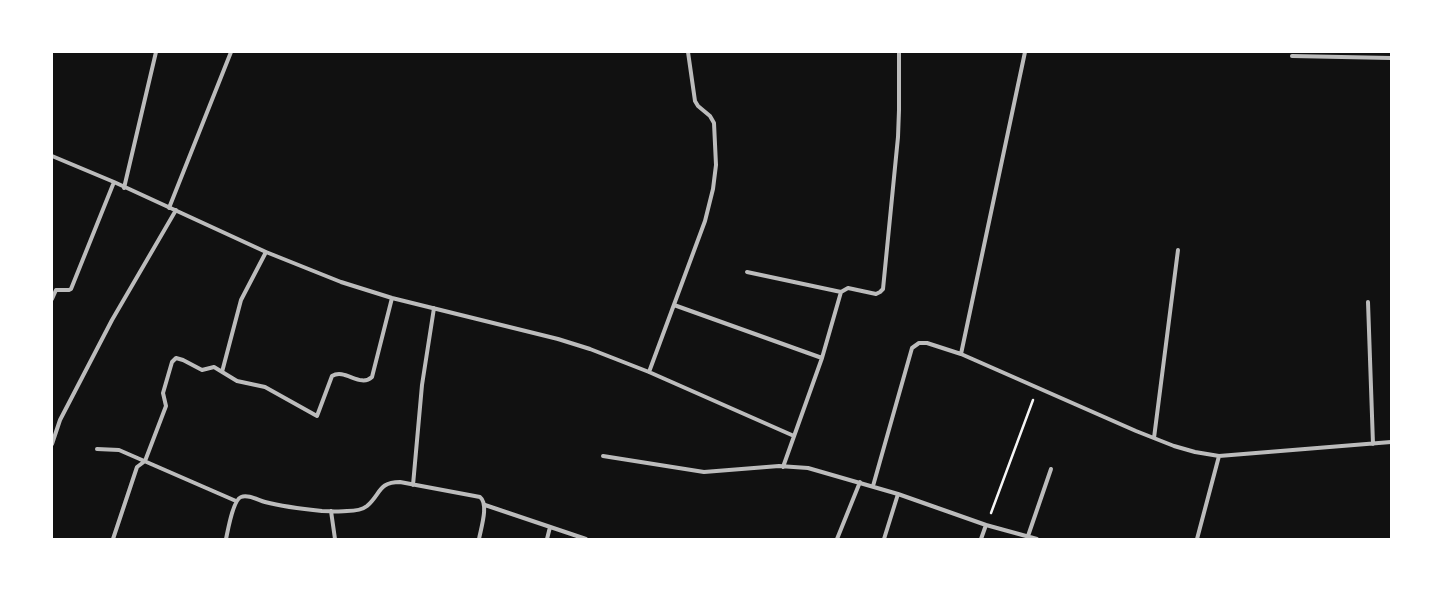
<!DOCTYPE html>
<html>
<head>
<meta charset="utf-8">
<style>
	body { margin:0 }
	#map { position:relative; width:1443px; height:591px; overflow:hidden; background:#111; font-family:Raleway,sans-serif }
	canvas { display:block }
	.frame { position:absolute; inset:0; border:53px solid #fff; pointer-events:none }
</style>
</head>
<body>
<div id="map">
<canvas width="1443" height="591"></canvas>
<div class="frame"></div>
</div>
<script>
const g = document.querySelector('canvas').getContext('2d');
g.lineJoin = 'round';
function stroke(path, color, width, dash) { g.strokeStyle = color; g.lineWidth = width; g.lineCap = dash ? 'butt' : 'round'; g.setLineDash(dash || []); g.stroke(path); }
const path = new Path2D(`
	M991,513L1033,400`);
const minor = new Path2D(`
	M1292,56L1391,58
	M52,156L114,182L266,252L341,282L392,298L558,339L590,349L649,372L794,436
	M124,188L156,52
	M169,208L231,52
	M747,272L841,292
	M52,299L56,290H69L71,289L114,182
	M1368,302L1373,444
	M674,305L822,358
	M961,354L1025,52
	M222,372L241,300L266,252
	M649,372L705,221L713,189L716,165L714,123L710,116L698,106L695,101L688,52
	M1154,438L1178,250
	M52,444L60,420L112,320L176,210
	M97,449L119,450L236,501
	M603,456L704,472L779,466L808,468L898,494L986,525L1037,539
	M783,467L822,358L841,292L848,288L876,294L880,292L883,289L898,137L899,110V52
	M413,485L422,385L434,308
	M873,486L912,348L919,343H927L961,354L1136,431L1174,446L1195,452L1219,456L1391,442
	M485,505L586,539
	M331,511L335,539
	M1028,536L1051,469
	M113,539L137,467L145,461L166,406L163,393L172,362L176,358L183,360L202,370L214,367L237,381L265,387L317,416L332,376C345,368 360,388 372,377L392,298
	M226,539C228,530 233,500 241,497C248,494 258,500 265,502C284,507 302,509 322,511C330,511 339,512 347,511C354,511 362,510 367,506C381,494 378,482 400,482L480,497C489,504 481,528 479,539
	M547,539L550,527
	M837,539L860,482
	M884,539L898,494
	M981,539L986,525
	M1197,539L1219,456`);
stroke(path, '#f5f5f5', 2.5);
stroke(minor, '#bcbcbc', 4);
</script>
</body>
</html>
